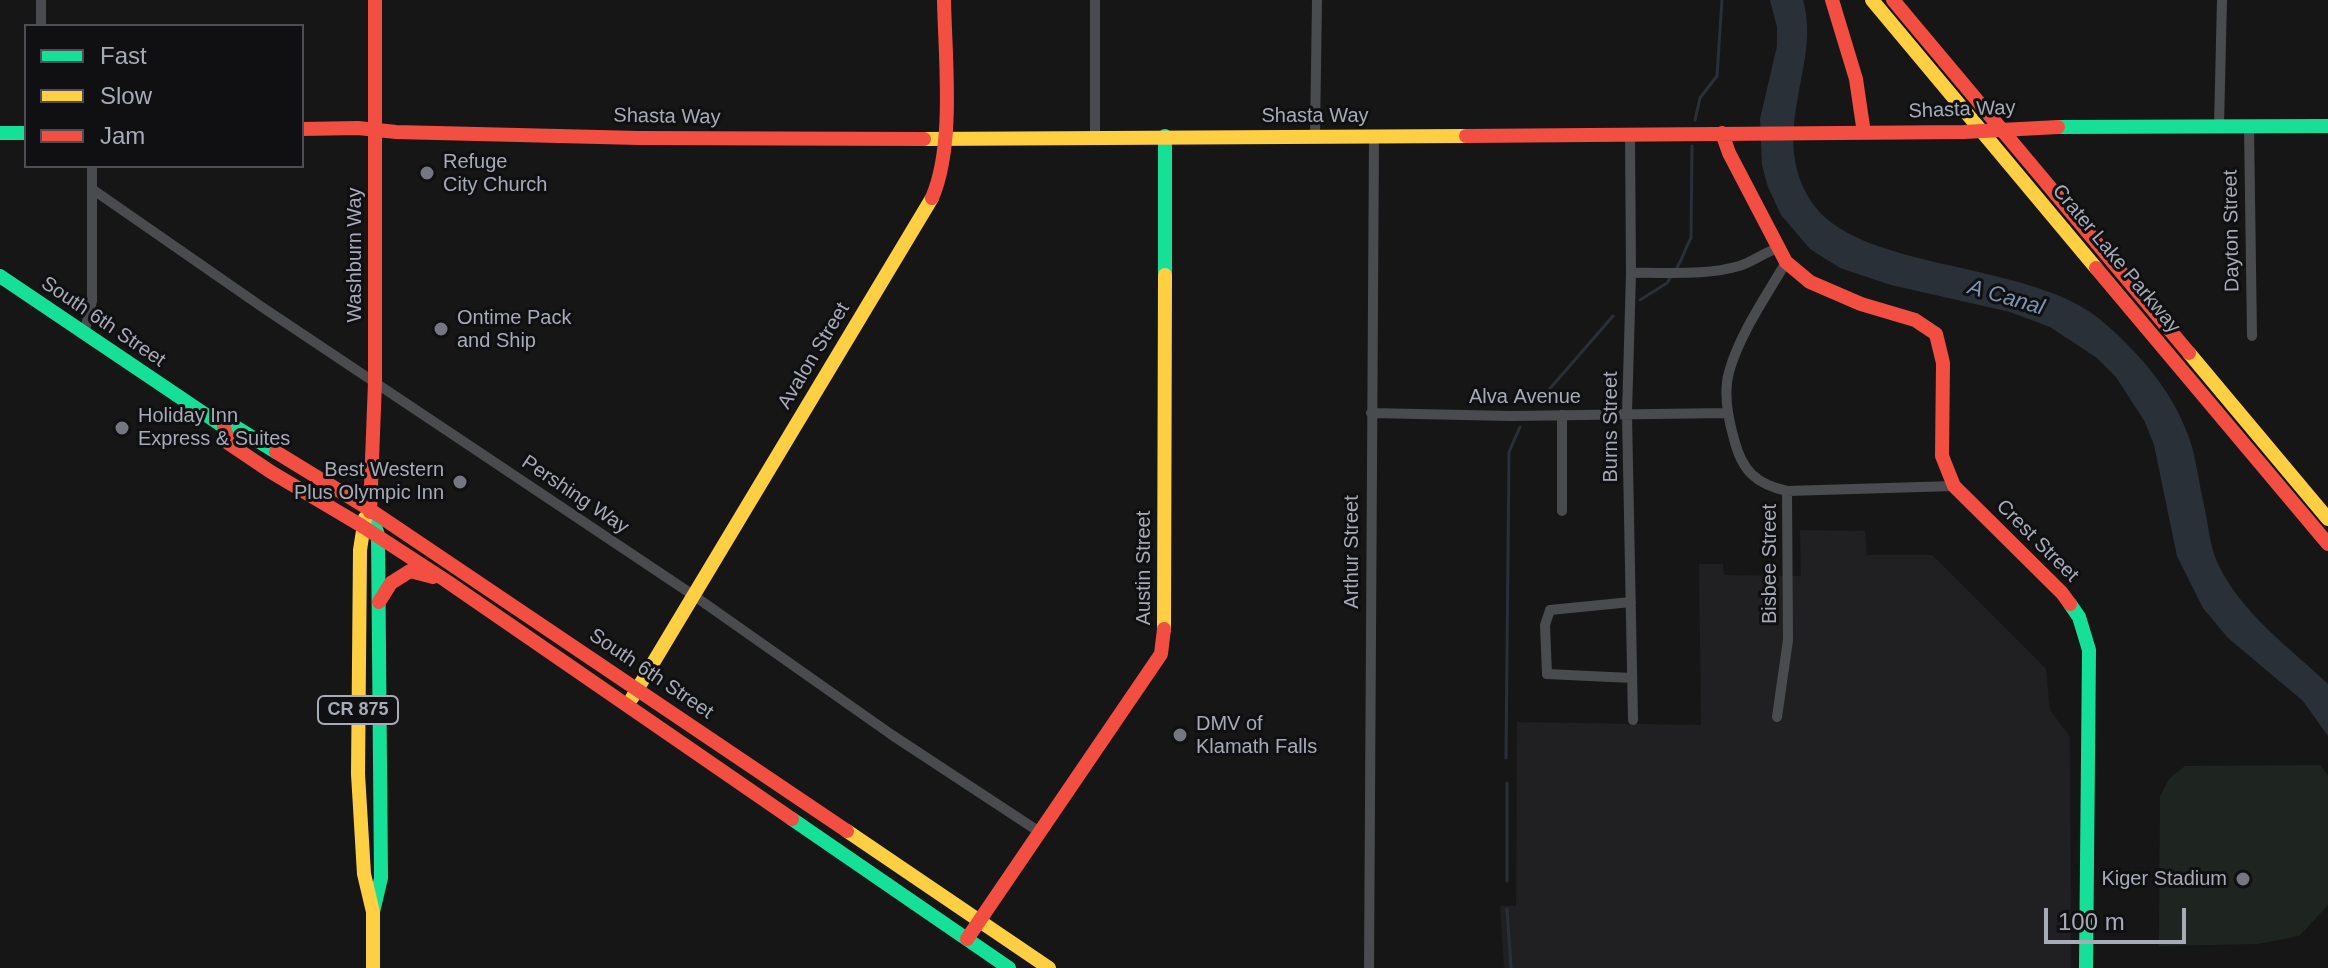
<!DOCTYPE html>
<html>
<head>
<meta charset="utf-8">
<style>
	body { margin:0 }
	#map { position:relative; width:2328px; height:968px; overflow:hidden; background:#161616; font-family:Helvetica,sans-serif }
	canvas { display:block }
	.legend { position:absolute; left:24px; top:24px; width:280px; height:144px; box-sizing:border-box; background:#101012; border:2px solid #4c4e54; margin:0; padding:10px 14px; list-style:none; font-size:24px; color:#a7abb7 }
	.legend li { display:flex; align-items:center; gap:16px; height:40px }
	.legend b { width:40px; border:2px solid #4c4e54 }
	.scale { position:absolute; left:2044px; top:908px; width:142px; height:36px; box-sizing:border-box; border:4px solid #a7abb7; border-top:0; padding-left:10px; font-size:24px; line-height:28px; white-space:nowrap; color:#a7abb7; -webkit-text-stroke:6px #101012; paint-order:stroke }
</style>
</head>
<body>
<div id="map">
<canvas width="2328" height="968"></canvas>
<ul class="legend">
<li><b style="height:10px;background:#16e098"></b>Fast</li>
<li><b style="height:10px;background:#ffcf43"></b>Slow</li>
<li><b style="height:10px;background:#f24e42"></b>Jam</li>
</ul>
<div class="scale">100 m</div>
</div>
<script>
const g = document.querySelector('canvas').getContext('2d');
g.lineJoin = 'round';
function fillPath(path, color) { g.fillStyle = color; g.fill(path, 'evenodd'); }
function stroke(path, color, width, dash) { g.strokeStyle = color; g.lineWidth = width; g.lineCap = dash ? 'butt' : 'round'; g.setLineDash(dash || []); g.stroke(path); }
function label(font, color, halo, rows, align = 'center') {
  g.font = font + ' Helvetica,sans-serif'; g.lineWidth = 6; g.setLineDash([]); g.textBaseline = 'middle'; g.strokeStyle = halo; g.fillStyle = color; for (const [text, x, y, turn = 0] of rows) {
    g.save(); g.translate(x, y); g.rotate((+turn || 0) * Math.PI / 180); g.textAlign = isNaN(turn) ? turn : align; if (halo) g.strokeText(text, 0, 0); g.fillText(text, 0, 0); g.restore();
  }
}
const built = new Path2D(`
	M1800,530L1865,531L1867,555H1932L2046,669L2050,710L2070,737L2071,968H1504L1500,906H1516L1517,722L1701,725L1699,564H1723L1724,575L1801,576Z`);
const green = new Path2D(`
	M2320,765L2328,776V905L2299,936L2258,944L2159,946L2160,796L2169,779L2185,766Z`);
const water = new Path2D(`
	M1770,0H1803C1822,65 1767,132 1811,201C1855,271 2024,260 2097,317C2135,348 2171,388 2188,435C2196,455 2198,479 2203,500C2208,521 2209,545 2218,564C2241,613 2290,648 2328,684V736L2303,701L2228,638L2203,608L2177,556L2154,445L2145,422L2116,377L2097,358L2050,327L2010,312L1891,285L1840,268L1810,249L1781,215L1768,187L1762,165L1760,119L1777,46V27Z`);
const stream = new Path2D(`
	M1695,120L1700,98L1717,76L1722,0
	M1676,269C1683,259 1685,248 1691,238L1692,146
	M1640,300L1667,283L1672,275
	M1540,400L1613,316
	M1506,758L1509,452L1520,427
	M1507,783V881
	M1507,909L1511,968`);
const street = new Path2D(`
	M41,0V26
	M1095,0V137
	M2219,126L2222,0
	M2249,126L2252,336
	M1630,134L1631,273L1627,414L1633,720
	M1315,135L1317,0
	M92,189L262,307L693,595L892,735L1038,831
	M1786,262C1766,297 1740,333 1729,372C1723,393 1728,418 1734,439C1742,471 1756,484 1787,491L1954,486
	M1631,273C1666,272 1705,276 1739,266C1753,262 1764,252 1779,248
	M84,334L92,301V166
	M1371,413L1510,416L1727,413
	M1562,511V415
	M1631,602L1550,610L1545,625L1547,674L1632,678
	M1777,717L1788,640L1787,491
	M1369,968L1374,135`);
const fast = new Path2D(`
	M2058,127L2328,126
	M0,133H26
	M1165,275V136
	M0,276L224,427L234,426L276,452
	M370,512L378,535L381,878L373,912
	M2070,604L2079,617L2089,650L2086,968
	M792,819L1009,968`);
const slow = new Path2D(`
	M1872,0L2096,268
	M924,139L1466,136
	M2189,353L2328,519
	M365,518L360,550L358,774L364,874L373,912V968
	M1164,629L1165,275
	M632,698L932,198
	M847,831L1049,968`);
const jam = new Path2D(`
	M1832,0L1856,79L1864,133
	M1893,0L2189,353
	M302,129L358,128L396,132L639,138L924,139
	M1722,133L1729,153L1786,262L1810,282L1861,304L1915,320L1936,334L1943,363L1942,456L1954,486L2062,593L2070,604
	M1466,136L1964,132L2058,127
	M932,198C955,145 945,57 944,0
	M2096,268L2328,544
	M224,427L228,443L271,472L362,526
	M276,452L369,509
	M369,509L847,831
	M370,512L375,382V0
	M362,526L445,580L792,819
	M379,602L391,583L410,571L433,577
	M967,939L1161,654L1164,629`);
const markers = [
	[427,173,8,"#74777f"],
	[441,329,8,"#74777f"],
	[122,428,8,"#74777f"],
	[460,482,8,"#74777f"],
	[1180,735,8,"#74777f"],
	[2243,879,8,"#74777f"]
];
const shields = [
	[358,710,80]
];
const shieldNames = [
	["CR 875",358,710]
];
const streetNames = [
	["Shasta Way",1962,110,-2],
	["Shasta Way",1315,116],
	["Shasta Way",667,117,1],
	["Dayton Street",2232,231,-91],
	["Washburn Way",355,255,-90],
	["Crater Lake Parkway",2116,259,50],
	["South 6th Street",103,322,34],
	["Avalon Street",814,356,-59],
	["Alva Avenue",1525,397],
	["Burns Street",1611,427,-90],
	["Pershing Way",575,495,34],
	["Crest Street",2037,541,45],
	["Arthur Street",1352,552,-90],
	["Bisbee Street",1770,564,-90],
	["Austin Street",1144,568,-90],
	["South 6th Street",651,674,34]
];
const poiNames = [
	["Refuge",443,162],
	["City Church",443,185],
	["Ontime Pack",457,318],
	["and Ship",457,341],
	["Holiday Inn",138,416],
	["Express & Suites",138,439],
	["Best Western",444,470,"right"],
	["Plus Olympic Inn",444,493,"right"],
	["DMV of",1196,724],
	["Klamath Falls",1196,747],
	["Kiger Stadium",2227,879,"right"]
];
const waterNames = [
	["A Canal",2006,298,16]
];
fillPath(built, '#202022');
fillPath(green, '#1e2520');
fillPath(water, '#293038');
stroke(stream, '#293038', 3);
stroke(street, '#4a4b4f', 10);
stroke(fast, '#16e098', 14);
stroke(slow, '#ffcf43', 14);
stroke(jam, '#f24e42', 14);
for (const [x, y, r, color] of markers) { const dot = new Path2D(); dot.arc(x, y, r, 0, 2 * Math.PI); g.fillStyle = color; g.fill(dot); stroke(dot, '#101012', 3); }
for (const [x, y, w] of shields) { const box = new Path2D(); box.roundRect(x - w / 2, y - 14, w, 28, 6); g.fillStyle = '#101012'; g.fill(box); stroke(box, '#a7abb7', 2); }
label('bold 18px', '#a7abb7', null, shieldNames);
label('20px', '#a7abb7', '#101012', streetNames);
label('20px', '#a7abb7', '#101012', poiNames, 'left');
label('italic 22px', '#7d97b3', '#101012', waterNames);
</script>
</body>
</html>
